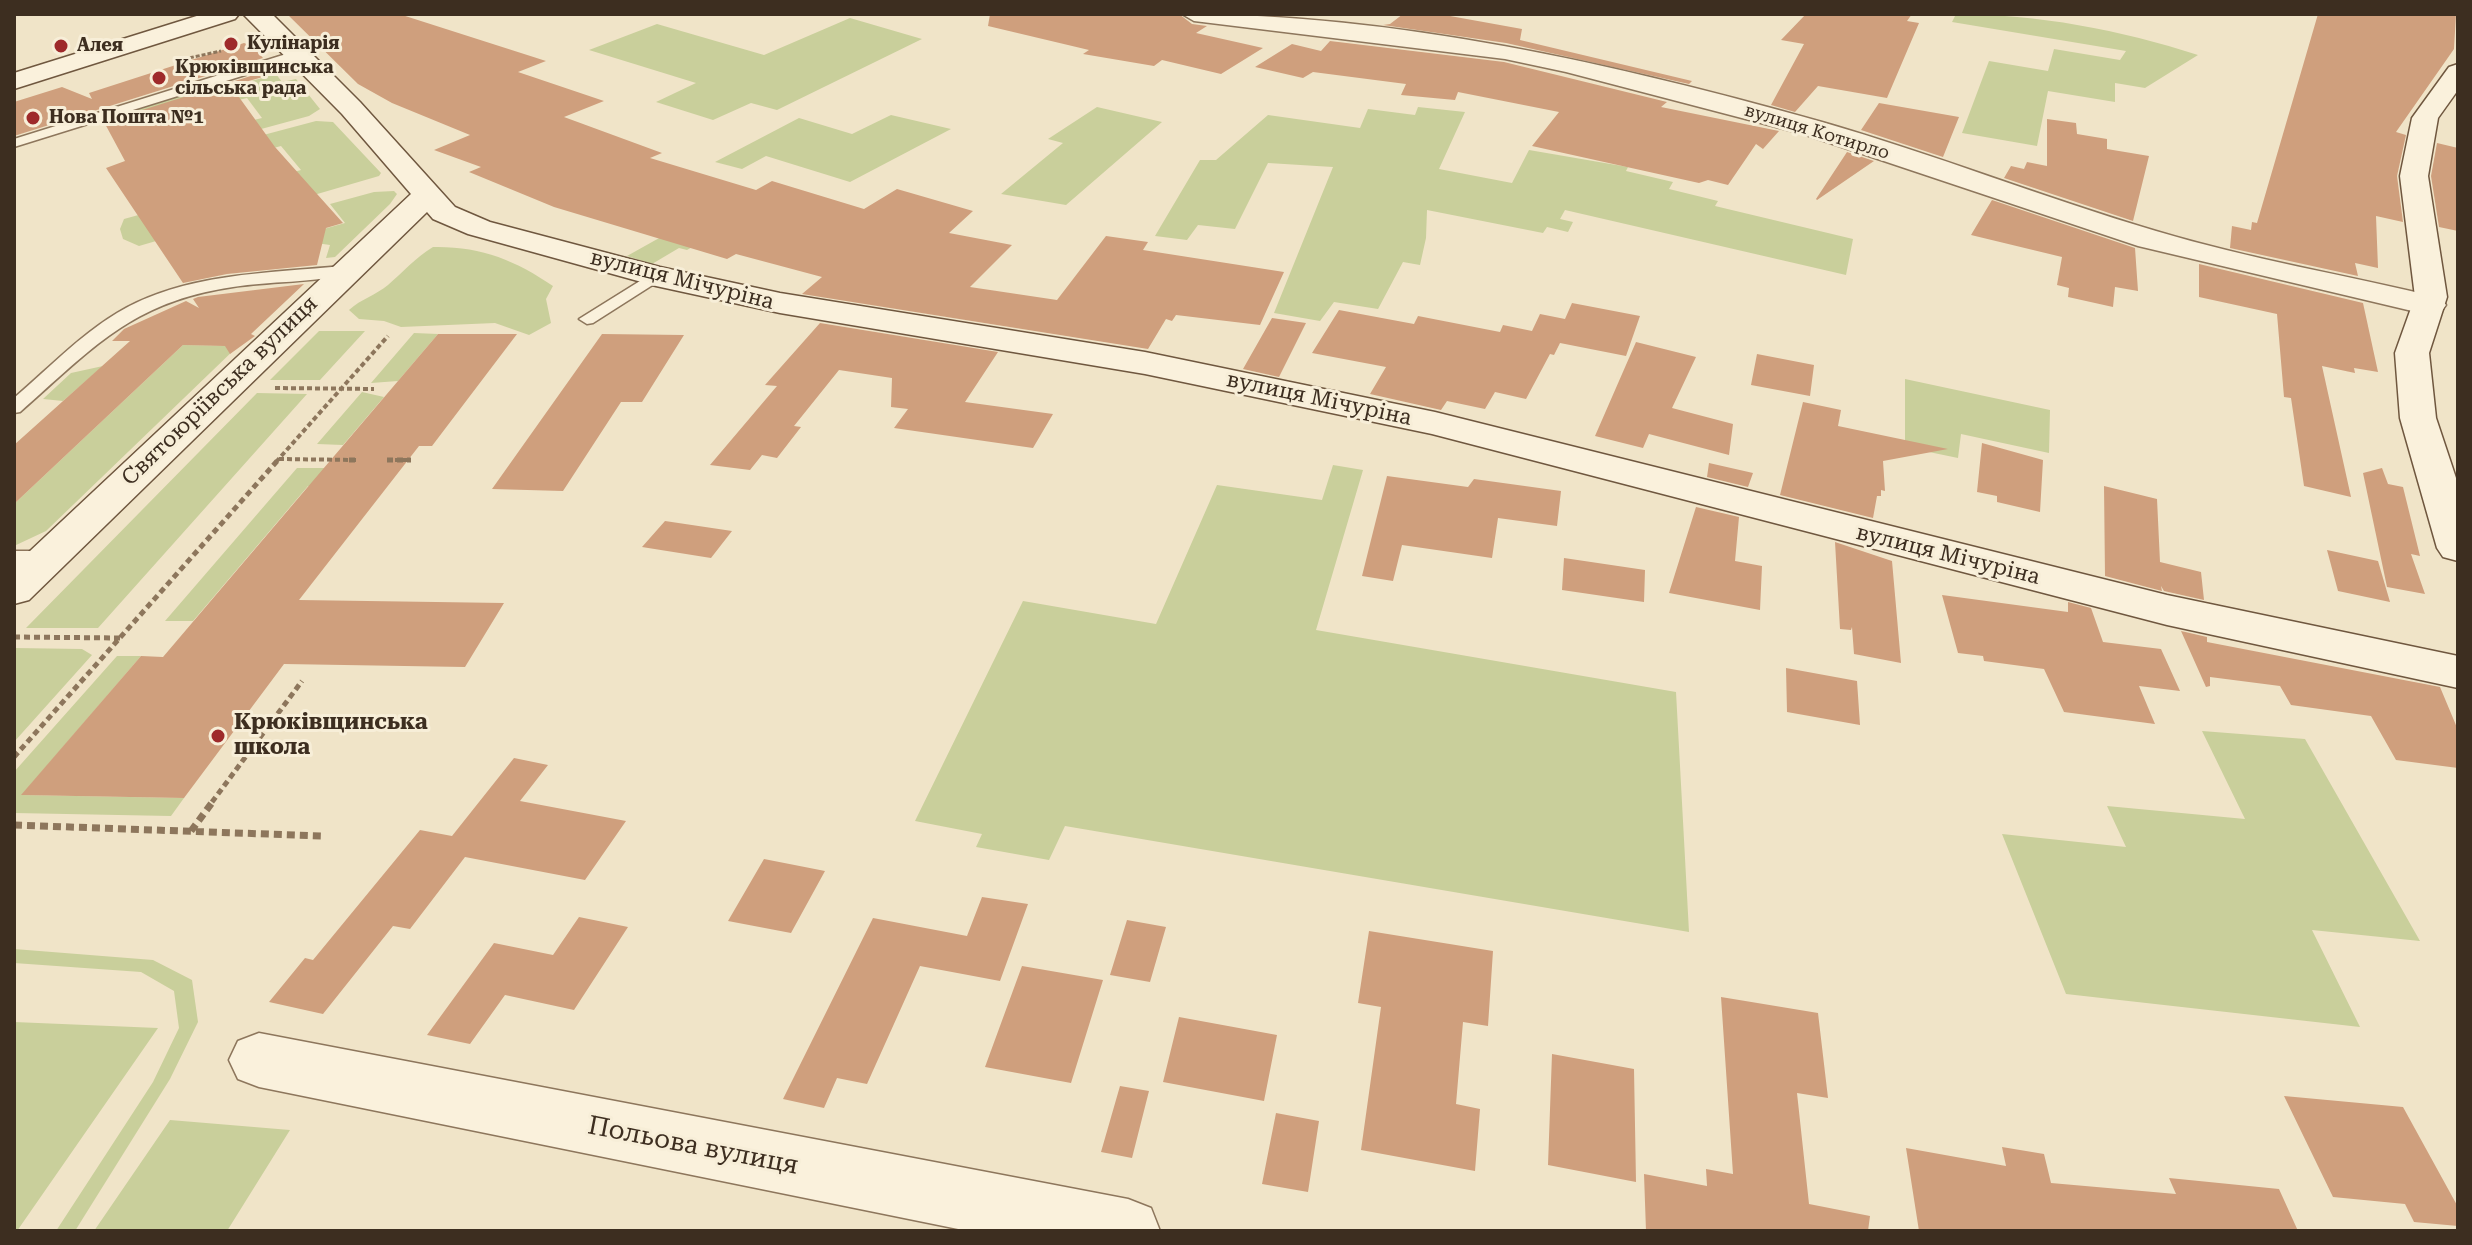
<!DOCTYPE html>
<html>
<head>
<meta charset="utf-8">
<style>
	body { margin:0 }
	#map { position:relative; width:2472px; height:1245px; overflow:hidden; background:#f0e4c8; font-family:"Roboto Serif",serif }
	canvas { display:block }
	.frame { position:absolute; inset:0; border:16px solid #3d2e20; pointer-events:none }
</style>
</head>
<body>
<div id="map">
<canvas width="2472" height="1245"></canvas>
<div class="frame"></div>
</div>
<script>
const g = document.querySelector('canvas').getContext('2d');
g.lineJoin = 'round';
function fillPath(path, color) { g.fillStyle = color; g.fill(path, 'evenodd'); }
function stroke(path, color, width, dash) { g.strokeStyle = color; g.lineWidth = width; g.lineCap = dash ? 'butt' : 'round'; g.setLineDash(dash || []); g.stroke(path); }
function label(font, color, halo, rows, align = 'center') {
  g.font = font + ' "Roboto Serif",serif'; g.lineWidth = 6; g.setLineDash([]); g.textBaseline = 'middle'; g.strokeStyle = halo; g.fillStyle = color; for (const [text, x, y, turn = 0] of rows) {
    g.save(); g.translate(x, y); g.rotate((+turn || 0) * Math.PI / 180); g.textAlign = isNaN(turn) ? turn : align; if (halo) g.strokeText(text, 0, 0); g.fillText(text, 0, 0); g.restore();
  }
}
const green = new Path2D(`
	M1956,14C2037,14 2121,30 2198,55L2145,88L2115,83V102L2048,91L2037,146L1962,133L1989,61L2048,71L2054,49L2120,60L2126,51L1952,22Z
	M850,18L922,39L777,110L751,103L713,120L656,102L696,83L589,50L657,24L764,55Z
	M276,74L282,82L296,79L320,109L309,116L173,153L147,146L262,118L247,98L145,122L135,110L206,88L213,92Z
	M1097,107L1162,122L1066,205L1001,194L1063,143L1048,139Z
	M1418,107L1465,112L1439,169L1512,183L1529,150L1628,167L1626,171L1673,182L1669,189L1718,201L1715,206L1853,239L1846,275L1565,210L1560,219L1573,222L1568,232L1547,227L1543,233L1427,210L1426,238L1420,265L1403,262L1378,309L1334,302L1320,321L1274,313L1333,167L1268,163L1235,229L1198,225L1187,240L1155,236L1200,160H1216L1268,115L1360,128L1368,109L1415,115Z
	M891,115L951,129L850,182L766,156L742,169L715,162L799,118L852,134Z
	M316,121L333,122L381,173L379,176L139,246L123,239L120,229L124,219L301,170L281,146L167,177L173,159Z
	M394,191L397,194L390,204L335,257L326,258L330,245L323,244L235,254L345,223L330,204L374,192Z
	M711,209L743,218L687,250L679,248L652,264L627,256Z
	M433,247C480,246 515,260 553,286L546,299L551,323L529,335L495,323L401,327L384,321L359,319L349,310C361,299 376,295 388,285C403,272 415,258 433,247Z
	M319,331H365L320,380H270Z
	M414,333L438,334L398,381L371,383Z
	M183,345L238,346L46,531L14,546V504Z
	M103,366L63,401L43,399L71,373Z
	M1905,379L2050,410L2049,453L1961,434L1958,458L1905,447Z
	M362,392L384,397L343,445L317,444Z
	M257,393L307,394L98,628H26Z
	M1333,465L1363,470L1316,630L1676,692L1689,932L1065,826L1049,860L976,847L982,834L915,821L1023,601L1156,624L1217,485L1322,500Z
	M297,468H349L335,486H308L193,621H165Z
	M14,648L82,649L92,655L14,742Z
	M117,656H141L22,795L184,798L171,816L14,813V772Z
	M2202,731L2305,739L2420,941L2312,930L2360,1027L2066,994L2002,834L2126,847L2107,806L2245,819Z
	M14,949L153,960L192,980L198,1022L170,1079L75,1231H56L153,1082L179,1028L174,991L141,972L14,963Z
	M14,1022L158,1028L17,1231H14Z
	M170,1120L290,1130L227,1231H94Z`);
const building = new Path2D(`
	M287,14H399L546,61L518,72L604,101L564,117L662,153L650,158L756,190L772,181L864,209L897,189L973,211L949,233L1012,245L970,287L1057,300L1106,236L1148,242L1143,250L1284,272L1260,325L1176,315L1172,321L1166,319L1148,349L802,294L822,277L736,254L727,259L554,207L469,172L481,167L434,150L470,135L392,103L358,84Z
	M990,14H1179L1192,24L1207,26L1196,33L1263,48L1221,74L1162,60L1154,66L1083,54L1089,50L988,26Z
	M1403,14H1439L1522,29L1520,40L1692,81L1689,84L1506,43L1383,25L1390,24Z
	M1806,14H1912L1907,21L1919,23L1887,98L1818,86L1795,112L1771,105L1804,44L1781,40Z
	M2318,14H2456L2454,49L2396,132L2406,135L2397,176L2403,222L2376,216L2378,268L2355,263L2358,276L2230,248L2232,226L2251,230L2252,222L2257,223Z
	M1330,41L1504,62L1667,102L1661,107L1779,131L1763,149L1756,144L1728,185L1708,180L1699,183L1532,146L1559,112L1458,92L1455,100L1401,95L1406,84L1313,72L1303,78L1255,67L1292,44L1321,51Z
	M244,43L252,46L263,58L14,136V102L62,87L92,99L89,93Z
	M273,69L277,73L231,86L275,147L343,223L326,228L317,265L227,274L183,283L106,168L125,161L104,122Z
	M1879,103L1959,117L1943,157L1861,130Z
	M2047,119L2076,123L2077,134L2107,139V149L2149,156L2133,221L2004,178L2011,166L2024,169L2027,162L2047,166Z
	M2437,143L2458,148V231L2439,227L2431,176Z
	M1847,152L1874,161L1817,200L1816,199Z
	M1992,200L2135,248L2138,291L2115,287L2113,307L2068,297L2069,288L2057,285L2062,257L1971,235Z
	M2199,264L2363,303L2378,372L2354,368L2355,373L2322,366L2351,497L2304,486L2291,398L2284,397L2277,314L2199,297Z
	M304,284L251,334L255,336L230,354L225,346L183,345L14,504V445L130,341H112L124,329L186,301L199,308L193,299L198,297Z
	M1572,303L1640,316L1626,356L1560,343L1554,355L1550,354L1526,399L1495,392L1485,409L1447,401L1441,410L1370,394L1386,367L1312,353L1339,310L1414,324L1418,316L1500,332L1503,325L1532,331L1540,314L1565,319Z
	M1272,318L1306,323L1279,377L1243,369Z
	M820,323L998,352L965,402L1053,414L1033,448L894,428L908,409L891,407L892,378L839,370L794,426L801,427L777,458L762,455L750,470L710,465L777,386L765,385Z
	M438,334H517L432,446H419L299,600L504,603L465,667L284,664L184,798L21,795L141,656L163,657Z
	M602,334L684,335L642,402H621L563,491L492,489Z
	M1636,342L1696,357L1672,408L1733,424L1729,455L1649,434L1643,448L1595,436Z
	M1757,354L1814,365L1810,396L1751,385Z
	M1803,402L1841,410L1838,426L1948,449L1883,461L1885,491L1881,490V496H1877L1873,518L1780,495Z
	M1982,443L2043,460L2040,512L1997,502V496L1977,492Z
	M1709,463L1753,473L1748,487L1707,477Z
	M2382,468L2388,484L2403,487L2420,556L2411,554L2425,594L2387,587L2363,473Z
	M1387,476L1468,487L1474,479L1561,491L1557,526L1498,518L1492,558L1402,545L1393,581L1362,576Z
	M2104,486L2157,499L2160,562L2201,572L2204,600L2164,591L2161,586L2162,591L2105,576Z
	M1696,507L1739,517L1735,561L1762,566L1760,610L1669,593Z
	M665,521L732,531L711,558L642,547Z
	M1835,542L1892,561L1901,663L1854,654L1852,627L1851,630L1840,629Z
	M2327,550L2378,561L2390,602L2338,591Z
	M1564,558L1645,570L1644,602L1562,590Z
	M1942,595L2068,612V602L2091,608L2103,642L2161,649L2180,691L2139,686L2155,724L2064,712L2044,669L1984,661L1983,656L1958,653Z
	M2181,631L2207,637V642L2440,687L2458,730V768L2396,760L2371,716L2291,705L2280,686L2210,677V686L2206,687Z
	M1786,668L1857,681L1860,725L1787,712Z
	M514,758L548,765L520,801L626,821L585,880L465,857L410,929L393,926L323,1014L269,1002L305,958L313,960L420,830L452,836Z
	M764,859L825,871L791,933L728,921Z
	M982,897L1028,904L1000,981L920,966L867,1084L837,1078L824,1108L783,1099L873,918L967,936Z
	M579,917L628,927L574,1010L505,995L470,1044L427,1035L494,943L553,955Z
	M1127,920L1166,927L1150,982L1110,975Z
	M1369,931L1493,951L1488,1026L1463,1022L1456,1104L1480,1109L1475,1171L1361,1150L1381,1007L1358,1003Z
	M1022,966L1103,980L1071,1083L985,1067Z
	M1721,997L1818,1013L1828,1098L1797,1093L1809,1204L1870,1216L1868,1231H1646L1644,1174L1707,1186L1706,1169L1733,1174Z
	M1179,1017L1277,1035L1264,1101L1163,1082Z
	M1552,1054L1634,1069L1636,1182L1548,1165Z
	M1120,1086L1149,1091L1132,1158L1101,1152Z
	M2284,1096L2403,1107L2458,1207V1226L2414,1222L2405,1204L2333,1197Z
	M1276,1113L1319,1121L1308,1192L1262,1184Z
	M2002,1147L2044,1154L2051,1183L2176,1194L2169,1178L2279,1189L2298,1231H1919L1906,1148L2006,1166Z`);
const pathFar3 = new Path2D(`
	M184,59L221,51`);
const pathFar2 = new Path2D(`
	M275,388L374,389
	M279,459L356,460
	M387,460H411
	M276,462L388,336`);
const pathFar1 = new Path2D(`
	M349,460H356
	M387,460H411
	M14,637L120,638
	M14,757L278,460
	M212,802L302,681`);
const path = new Path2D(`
	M14,825L322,836
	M191,831L214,800`);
const lane = new Path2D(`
	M299,50L305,54L303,57L14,147V139Z
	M343,266L351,271L349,274C311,283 271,281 233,287C131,302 93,348 20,412L14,413V398C48,369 79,336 117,313C183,273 269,273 343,266Z
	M656,271L664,276L662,279L593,323L587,324L579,319Z
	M14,551H47L57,558L47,565H14Z`);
const street = new Path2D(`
	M1182,14C1396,14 1617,64 1822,122C1934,154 2044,198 2156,231C2249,259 2346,275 2441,298L2446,305L2441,312L2429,315L2138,246L1803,134L1566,72L1505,59L1194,21Z
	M259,1033L1128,1199L1151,1208L1160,1231H968L259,1087L238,1079L229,1060L238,1041Z`);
const secondary = new Path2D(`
	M203,14H239L235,19L14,89V73Z
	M243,14H272L360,102L455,207L490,222L660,267L780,293L1145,352L1435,412L2167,595L2458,656V688L2167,625L1432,434L1145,374L780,313L656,286L468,234L433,219L427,212L29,600L14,604V566L411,194L342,114Z
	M2458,64V90L2438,118L2428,176L2447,297L2429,353L2436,418L2458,484V561L2443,557L2437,548L2400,418L2395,353L2415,297L2400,176L2412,118L2449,67Z`);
const markers = [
	[231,44,8,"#9e2a2b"],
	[61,46,8,"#9e2a2b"],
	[159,78,8,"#9e2a2b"],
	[33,118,8,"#9e2a2b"],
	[218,736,8,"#9e2a2b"]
];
const farPoinames = [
	["Кулінарія",247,44],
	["Алея",77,46],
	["Крюківщинська",175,68],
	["сільська рада",175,89],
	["Нова Пошта №1",49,118]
];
const farStreetnames = [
	["вулиця Котирло",1817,132,17]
];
const streetNames = [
	["вулиця Мічуріна",682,280,14],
	["Святоюріївська вулиця",220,391,-44],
	["вулиця Мічуріна",1319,399,12],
	["вулиця Мічуріна",1948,555,14]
];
const poiNames = [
	["Крюківщинська",234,723],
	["школа",234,748]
];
const nearStreetnames = [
	["Польова вулиця",693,1146,11]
];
fillPath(green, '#c9cf9b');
fillPath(building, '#cf9f7d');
stroke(lane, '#8d765c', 3);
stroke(street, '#8d765c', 3);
stroke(secondary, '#6f573f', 3);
stroke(pathFar3, '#8d765c', 3, [4, 2]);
stroke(pathFar2, '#8d765c', 4, [5, 3]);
stroke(pathFar1, '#8d765c', 5, [6, 4]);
stroke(path, '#8d765c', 7, [8, 5]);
fillPath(lane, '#faf1dc');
fillPath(street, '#faf1dc');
fillPath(secondary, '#faf1dc');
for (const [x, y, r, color] of markers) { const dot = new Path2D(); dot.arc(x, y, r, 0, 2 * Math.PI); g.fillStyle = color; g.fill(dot); stroke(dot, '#f7eed8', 3); }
label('bold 18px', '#3d2e20', '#f7eed8', farPoinames, 'left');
label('18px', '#3d2e20', '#f7eed8', farStreetnames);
label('22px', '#3d2e20', '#f7eed8', streetNames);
label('bold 22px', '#3d2e20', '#f7eed8', poiNames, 'left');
label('26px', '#3d2e20', '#f7eed8', nearStreetnames);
</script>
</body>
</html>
